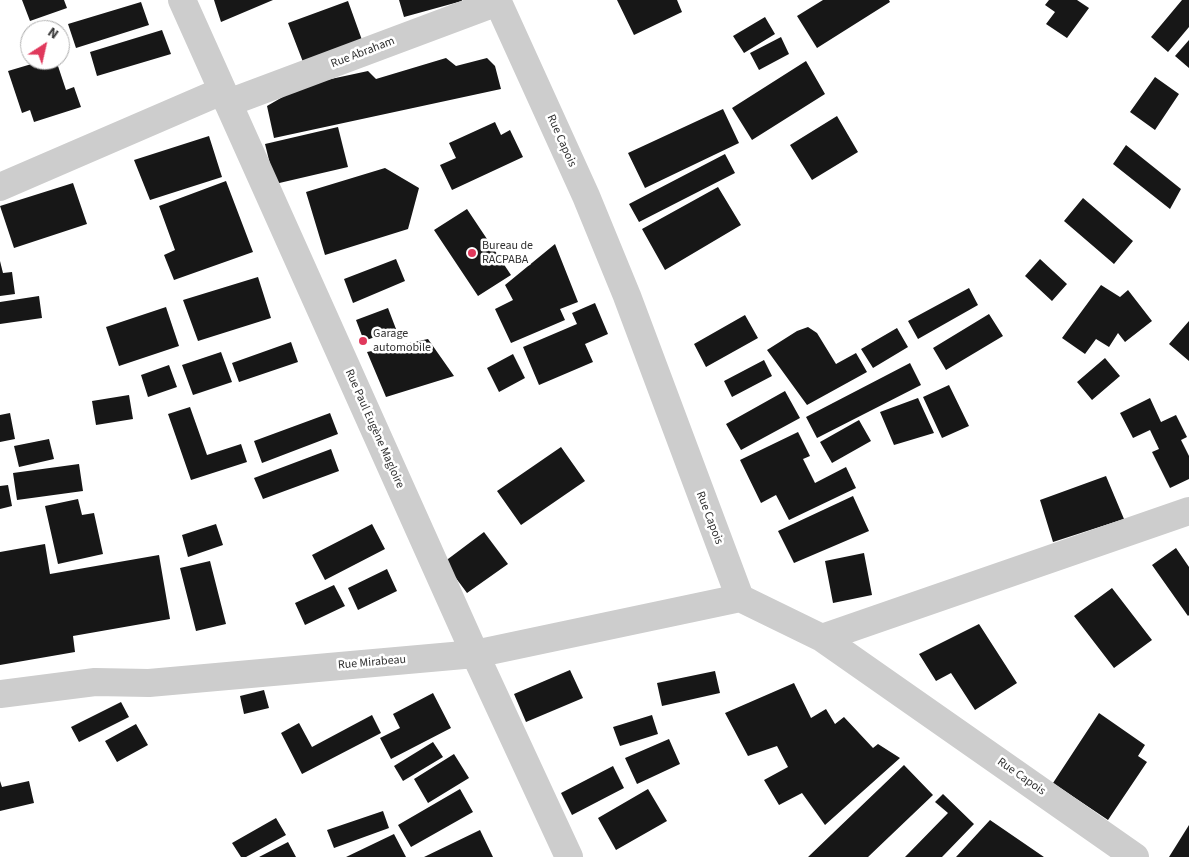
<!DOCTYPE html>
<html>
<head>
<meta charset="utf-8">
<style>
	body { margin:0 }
	#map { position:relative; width:1189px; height:857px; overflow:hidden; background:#fff; font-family:"Source Sans 3",sans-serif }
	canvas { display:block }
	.north { position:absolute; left:20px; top:20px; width:50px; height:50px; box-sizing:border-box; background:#fff; border:1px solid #acacac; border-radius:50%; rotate:35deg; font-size:14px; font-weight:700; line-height:20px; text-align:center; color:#303030 }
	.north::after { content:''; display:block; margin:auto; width:18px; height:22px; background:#e0395c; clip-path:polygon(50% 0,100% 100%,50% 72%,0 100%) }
</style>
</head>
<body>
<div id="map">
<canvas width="1189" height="857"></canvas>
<div class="north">N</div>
</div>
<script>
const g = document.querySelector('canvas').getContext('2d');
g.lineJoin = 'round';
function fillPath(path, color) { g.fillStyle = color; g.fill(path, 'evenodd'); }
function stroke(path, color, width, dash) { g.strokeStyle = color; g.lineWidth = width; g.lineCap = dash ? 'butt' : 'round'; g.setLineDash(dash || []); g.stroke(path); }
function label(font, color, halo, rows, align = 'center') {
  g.font = font + ' "Source Sans 3",sans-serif'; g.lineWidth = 5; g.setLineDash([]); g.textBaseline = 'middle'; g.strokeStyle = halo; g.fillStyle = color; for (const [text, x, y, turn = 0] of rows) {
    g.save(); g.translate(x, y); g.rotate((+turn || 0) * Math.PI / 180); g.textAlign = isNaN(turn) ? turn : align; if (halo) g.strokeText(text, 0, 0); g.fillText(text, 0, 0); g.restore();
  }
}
const building = new Path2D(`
	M22,0H64L67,8L30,21Z
	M214,0H273L221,22Z
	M399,0H462V1L404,17Z
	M617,0H677L682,12L634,35Z
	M823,0H889L890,2L817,48L797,16Z
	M1049,0H1077L1089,8L1067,38L1046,24L1055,12L1045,5Z
	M1182,0H1189V27L1168,52L1151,37Z
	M348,1L362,40L303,62L288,23Z
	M141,2L149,25L76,48L68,24Z
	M765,17L775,34L744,53L733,36Z
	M162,30L171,54L97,76L90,52Z
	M781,37L789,54L759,70L750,53Z
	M1189,40V68L1175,56Z
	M446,58L456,66L487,58L495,66L501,89L274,138L267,106L293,91L317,82L368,71L376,79Z
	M45,60H56L66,90L74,87L81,107L34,122L30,110L22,113L8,71Z
	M806,61L825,94L752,140L732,108Z
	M1155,77L1179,94L1155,130L1130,112Z
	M723,109L739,143L645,188L628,153Z
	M837,116L858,152L812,180L790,145Z
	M495,122L501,135L510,130L523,157L452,190L440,165L456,158L449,143Z
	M338,127L348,167L275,184L265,144Z
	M209,136L222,177L150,200L134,160Z
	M1126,145L1181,189L1170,209L1113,164Z
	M725,154L735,173L639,222L629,204Z
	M385,168L419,188L408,229L325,255L306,192Z
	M226,181L253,252L174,280L164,255L175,250L159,206Z
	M73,183L87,224L14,248L0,206Z
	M718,187L741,225L665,270L642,229Z
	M1083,198L1133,241L1114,264L1064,221Z
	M467,209L511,275L478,296L434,230Z
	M555,244L578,302L560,309L565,320L511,343L495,309L513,300L505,285Z
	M396,259L405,281L353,303L344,279Z
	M1040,259L1067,284L1052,301L1025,276Z
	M0,261L3,273L12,272L15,294L0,296Z
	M258,277L271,318L198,341L183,300Z
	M1101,285L1120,297L1128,290L1152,321L1125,342L1118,333L1109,347L1096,339L1085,354L1062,338Z
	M969,288L978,305L918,339L908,321Z
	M39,296L42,318L0,324V302Z
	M595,303L608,334L585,344L593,362L539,385L523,347L577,324L572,313Z
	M166,307L179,346L119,366L106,327Z
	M388,308L396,329L364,341L356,320Z
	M989,314L1003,336L946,370L933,348Z
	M745,315L758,338L706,367L694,344Z
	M1189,321V361L1169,344Z
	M808,327L817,333L836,364L856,353L867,372L807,405L767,350L797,331Z
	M897,328L908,347L873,368L861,349Z
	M428,339L454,376L386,397L367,352Z
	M291,342L298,362L239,382L232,363Z
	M221,352L232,382L193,395L182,365Z
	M513,354L525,378L499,392L487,368Z
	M1105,358L1120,376L1092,400L1077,382Z
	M764,360L772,376L732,397L724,381Z
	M910,363L921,385L817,438L806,417Z
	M169,365L177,387L148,397L141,375Z
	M949,385L969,426L942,438L923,397Z
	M785,391L800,418L741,450L726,424Z
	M129,395L133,419L96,425L92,401Z
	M918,398L934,433L894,445L880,412Z
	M1150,398L1161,422L1176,415L1187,437L1181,440L1189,456V479L1170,488L1152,452L1159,449L1150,430L1133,438L1120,413Z
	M190,407L207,455L241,444L247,462L191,480L168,414Z
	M10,413L15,439L0,442V415Z
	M330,413L338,434L262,463L254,441Z
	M859,420L871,441L832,463L820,442Z
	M798,432L810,456L803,459L815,483L846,467L856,488L789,520L776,495L761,503L740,460Z
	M49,439L54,459L19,467L14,446Z
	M561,447L585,481L521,525L497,491Z
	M331,449L339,471L263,499L254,478Z
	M79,464L83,491L17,500L13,473Z
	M1106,476L1124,519L1053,542L1040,500Z
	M8,485L12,506L0,509V486Z
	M853,496L869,531L794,563L778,531Z
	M78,499L82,515L94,513L103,554L58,564L45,506Z
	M216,524L223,545L188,557L182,535Z
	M372,524L385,549L325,580L312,555Z
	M484,532L508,564L467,593L444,562Z
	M45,544L50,574L159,555L170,619L73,636L75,652L0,665V552Z
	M1176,548L1189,567V615L1188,616L1152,565Z
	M864,553L872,595L833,603L825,561Z
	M210,561L226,624L196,631L180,568Z
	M387,569L397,591L358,610L348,588Z
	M334,585L345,606L305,625L295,603Z
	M1112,588L1152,640L1114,668L1074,616Z
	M979,624L1017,683L975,710L951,673L936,681L919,654Z
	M570,670L583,698L526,722L514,694Z
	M715,671L720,693L662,706L657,683Z
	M794,683L811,718L826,709L835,724L844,717L873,748L878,744L900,758L825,825L802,793L779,805L764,780L788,767L777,746L748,756L725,713Z
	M264,690L269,708L244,714L240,696Z
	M433,693L451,728L391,759L380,738L400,728L393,714Z
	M121,702L129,717L79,742L71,727Z
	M1099,713L1145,745L1138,756L1147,762L1108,820L1053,783Z
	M372,715L381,733L302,774L281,733L299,723L312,747Z
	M652,715L658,734L620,746L613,727Z
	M136,724L148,745L117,762L105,741Z
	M669,739L680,764L637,784L625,758Z
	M433,742L443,757L403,781L394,766Z
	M454,754L469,778L428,803L414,779Z
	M904,765L933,795L868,857H808Z
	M613,766L624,788L572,815L561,793Z
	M0,781L2,787L29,781L34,803L0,811Z
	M460,789L473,812L411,847L398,825Z
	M648,789L667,821L616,850L598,818Z
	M943,794L974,824L942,857H905L948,813L935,802Z
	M383,811L389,828L334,848L327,830Z
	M276,818L286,835L246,857H241L232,843Z
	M990,820L1044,857H956Z
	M1189,825V857H1169Z
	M480,830L493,857H424Z
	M394,834L406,857H346Z
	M288,842L296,857H259Z`);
const street = new Path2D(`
	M182,0L475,654L569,857
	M497,0L586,196L627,296L740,598L822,638L1135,857
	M228,103L498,2
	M0,187L222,91
	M822,638L1189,511
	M0,694L95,682L149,683L475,654L740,598`);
const markers = [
	[472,253,5,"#e0395c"],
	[363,341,5,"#e0395c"]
];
const streetNames = [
	["Rue Abraham",363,53,-21],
	["Rue Capois",561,141,66],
	["Rue Paul Eugène Magloire",374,429,66],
	["Rue Capois",709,518,69],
	["Rue Mirabeau",372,663,-5],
	["Rue Capois",1021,777,35]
];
const poiNames = [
	["Bureau de",482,246],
	["RACPABA",482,260],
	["Garage",373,334],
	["automobile",373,348]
];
fillPath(building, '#171717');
stroke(street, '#cdcdcd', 28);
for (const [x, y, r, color] of markers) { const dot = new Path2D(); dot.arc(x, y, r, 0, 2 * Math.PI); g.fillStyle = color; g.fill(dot); stroke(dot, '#fff', 2); }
label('12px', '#303030', '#fff', streetNames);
label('12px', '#303030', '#fff', poiNames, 'left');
</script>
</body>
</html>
